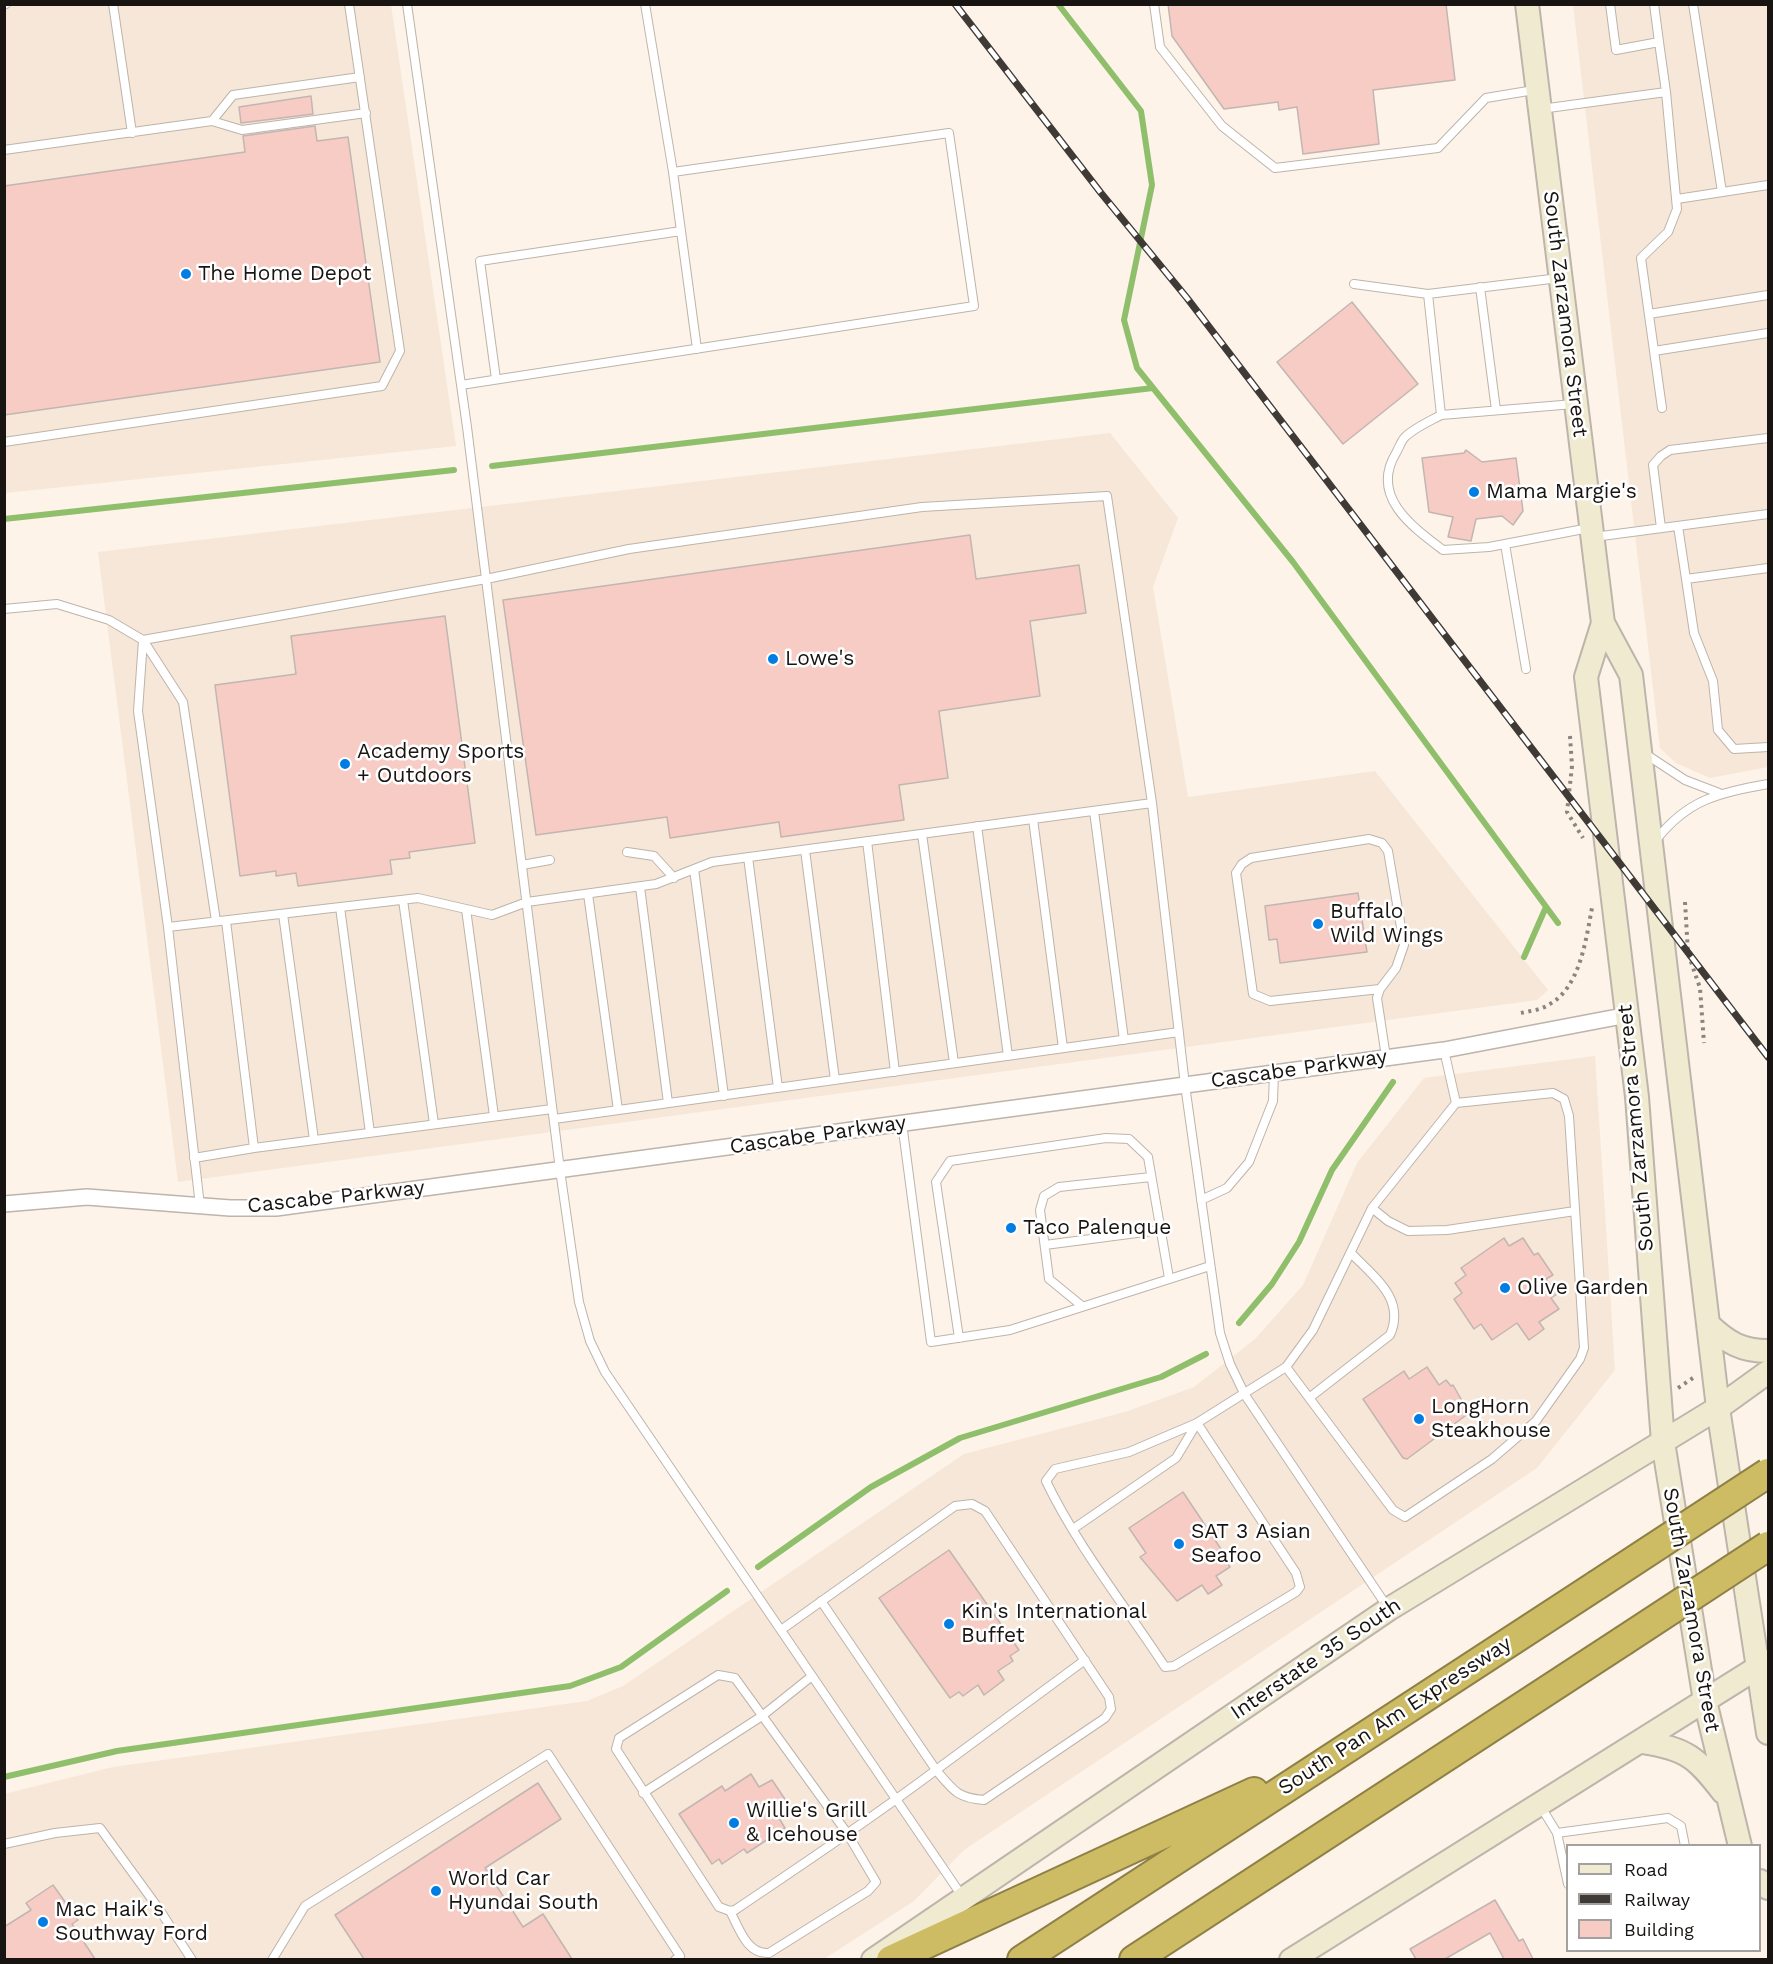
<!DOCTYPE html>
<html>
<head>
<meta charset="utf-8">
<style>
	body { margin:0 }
	#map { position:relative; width:1773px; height:1964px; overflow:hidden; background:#fdf3e9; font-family:"Work Sans",sans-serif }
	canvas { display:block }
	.frame { position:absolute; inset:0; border:6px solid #181411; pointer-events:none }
	.legend { position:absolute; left:1566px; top:1844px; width:195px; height:108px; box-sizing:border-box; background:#fff; border:2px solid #a3a1a0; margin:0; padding:8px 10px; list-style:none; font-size:18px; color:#181411 }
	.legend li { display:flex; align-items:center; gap:12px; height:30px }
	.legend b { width:30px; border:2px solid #a3a1a0 }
</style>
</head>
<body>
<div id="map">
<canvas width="1773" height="1964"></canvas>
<div class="frame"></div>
<ul class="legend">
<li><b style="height:8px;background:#f0ebd0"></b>Road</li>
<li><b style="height:8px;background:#3f3a36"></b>Railway</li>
<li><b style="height:16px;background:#f6ccc4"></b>Building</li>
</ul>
</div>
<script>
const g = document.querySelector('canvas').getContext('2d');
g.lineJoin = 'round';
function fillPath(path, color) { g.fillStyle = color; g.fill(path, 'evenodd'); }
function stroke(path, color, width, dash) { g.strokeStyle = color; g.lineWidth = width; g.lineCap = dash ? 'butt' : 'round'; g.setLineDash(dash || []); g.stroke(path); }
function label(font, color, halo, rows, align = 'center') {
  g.font = font + ' "Work Sans",sans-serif'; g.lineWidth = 5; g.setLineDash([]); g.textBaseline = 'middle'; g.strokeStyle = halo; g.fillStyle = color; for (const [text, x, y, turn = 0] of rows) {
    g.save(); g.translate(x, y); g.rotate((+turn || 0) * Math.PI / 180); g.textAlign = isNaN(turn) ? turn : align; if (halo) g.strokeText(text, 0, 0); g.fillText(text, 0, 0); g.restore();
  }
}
const built = new Path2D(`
	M4,5H391L456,446L5,493Z
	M1573,5H1768V767L1710,778L1676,763L1660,748Z
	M1110,433L1178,518L1153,587L1188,797L1375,771L1548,990L1537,1000L178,1182L98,552Z
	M1595,1056L1615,1370L1537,1468L964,1850L914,1901L824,1959H5L4,1794L113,1767L587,1701L623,1686L964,1454L1125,1412L1194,1387L1255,1339L1303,1285L1357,1163L1424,1078Z`);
const stream = new Path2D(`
	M1058,4L1141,111L1152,185L1124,320L1137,368L1293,562L1558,923
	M492,466L1153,388
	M4,519L454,470
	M1524,957L1546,907
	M1239,1323L1272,1284L1299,1242L1332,1170L1393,1082
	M758,1567L871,1487L960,1438L1161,1377L1206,1354
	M4,1777L117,1751L570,1686L621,1667L727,1591`);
const building = new Path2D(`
	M1168,4H1446L1455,80L1373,90L1379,144L1303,154L1297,107L1279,110L1278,102L1224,109L1172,36Z
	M311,96L313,114L241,123L239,107Z
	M315,126L317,141L348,137L380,362L4,415V186L245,152L243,136Z
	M1352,302L1418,384L1343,444L1277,362Z
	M1466,450L1482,462L1516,458L1523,511L1513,525L1502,516L1476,519L1471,541L1448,537L1453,517L1429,512L1422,458L1464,453Z
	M970,535L976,579L1079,565L1086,613L1030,621L1040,696L939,711L948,778L899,785L904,820L781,837L779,822L670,838L667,817L536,835L503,600Z
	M445,616L475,843L409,852L410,858L390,860L392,874L298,886L296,873L276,876V871L240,876L215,685L296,674L291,636Z
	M1358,893L1367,952L1280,963L1277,939L1269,940L1265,906Z
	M1504,1238L1509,1246L1523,1238L1534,1255L1538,1253L1553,1275L1546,1279L1557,1294L1551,1298L1559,1309L1539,1322L1544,1329L1529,1340L1517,1323L1492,1340L1481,1324L1474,1329L1454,1299L1462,1293L1455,1283L1466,1275L1461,1268Z
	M1427,1367L1439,1385L1446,1380L1451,1386L1453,1385L1469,1413L1407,1459L1403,1458L1363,1399L1404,1371L1409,1379Z
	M1183,1492L1223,1552L1221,1553L1230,1567L1216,1576L1222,1585L1208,1594L1202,1585L1177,1601L1140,1557L1146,1553L1129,1528Z
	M949,1550L1019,1650L1010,1656L1013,1661L998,1671L1004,1680L984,1695L978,1685L963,1696L959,1692L950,1698L879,1598Z
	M751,1774L759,1787L772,1780L791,1808L779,1818L785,1828L747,1853L744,1849L722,1864L719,1859L712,1864L679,1814L722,1786L725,1791Z
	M538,1783L561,1819L485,1868L523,1927L543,1914L572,1959H364L335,1915Z
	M53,1885L78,1920L72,1924L95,1959H4V1927L31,1910L26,1903Z
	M1495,1900L1519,1941L1523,1939L1533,1959H1504L1490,1933L1445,1959H1416L1410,1949Z`);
const path = new Path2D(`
	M1570,736L1572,766L1567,812L1583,838
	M1685,902L1688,953L1700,988L1704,1043
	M1521,1013C1529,1011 1541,1010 1548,1005C1580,989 1586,939 1592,908
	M1678,1388L1693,1378`);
const service = new Path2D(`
	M113,4L132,133
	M407,4L467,427L560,1170L579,1302L590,1341L605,1372L962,1896
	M645,4L673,172
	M1154,4L1160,47L1222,126L1275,168L1438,148L1486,98L1534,90
	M1654,4L1659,42
	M1693,4L1722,192
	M4,5L6,4
	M1541,109L1666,92L1659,42L1616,50L1610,4
	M212,121L242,130L366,113
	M4,150L212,121L233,95L360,77
	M1677,199L1768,185
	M1559,278L1428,294L1441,415L1574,404
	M1354,284L1428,294
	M1480,287L1496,410
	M1649,314L1768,295
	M1654,351L1768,333
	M496,379L480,261L681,231
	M461,385L974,306L949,133L673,172L697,349
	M1662,408L1641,258L1668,232L1677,209L1666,92
	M1441,415C1430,421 1414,428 1405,437C1401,441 1399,448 1396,453C1370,496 1411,526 1443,550L1489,547L1589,528
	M4,442L382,386L400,351L349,4
	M1678,526L1686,579
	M1661,528L1653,465L1661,456L1670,450L1768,438
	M1594,537L1768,514
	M1505,544L1526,669
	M1768,568L1686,579L1694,633L1713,681L1718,730L1734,749L1768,747
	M4,609L57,604L109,620L143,640L138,711L168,927L200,1206
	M1644,753L1685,780L1719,793
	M1094,811L1124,1040
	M1033,819L1063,1048
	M977,826L1008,1056
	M922,834L954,1063
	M1656,840C1688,799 1719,793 1768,784
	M867,841L895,1072
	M805,850L835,1080
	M627,852L654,856L674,878
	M748,857L778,1088
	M522,865L550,860
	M694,869L724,1096
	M640,887L668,1103
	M588,894L618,1110
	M403,900L434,1124
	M340,907L370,1133
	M466,909L494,1116
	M283,914L314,1140
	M216,921L183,702L143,640L486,579L629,549L922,507L1107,496L1152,803L1185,1085L1220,1333L1230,1364L1245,1395L1388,1608
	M226,921L254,1148
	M168,927L418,898L492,915L527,902L656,884L712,862L1152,803
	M1380,989L1270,1001L1253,994L1236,873L1242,864L1251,858L1369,839L1382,843L1388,851L1404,945L1396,968L1380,989L1377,998L1386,1057
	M554,1119L1179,1032
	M902,1123L931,1342L1010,1330L1210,1266
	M194,1158L254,1148L552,1109
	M1201,1200L1227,1188L1249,1162L1273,1101L1274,1073
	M1372,1208L1388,1221L1408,1231L1447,1230L1575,1211
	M1045,1245L1160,1230
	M1082,1306L1049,1279L1040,1210L1044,1196L1059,1187L1151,1177
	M959,1338L936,1182L950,1161L1106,1138L1129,1139L1148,1157L1169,1278
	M1286,1367L1393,1510L1405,1517L1492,1459L1536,1421L1580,1359L1584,1348L1569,1116L1564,1099L1553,1093L1456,1103
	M1309,1398L1390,1335C1406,1299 1374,1277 1351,1253
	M1073,1529L1176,1458L1197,1423L1296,1573L1300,1587L1296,1592L1174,1666L1165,1667C1126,1607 1077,1546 1046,1481L1055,1469L1129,1452L1197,1423L1286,1367L1313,1330L1372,1208L1456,1103L1444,1050
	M821,1601L936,1770L1085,1660
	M643,1793L762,1716L812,1676
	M1541,1807L1557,1833L1668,1818L1681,1826L1685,1846
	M1557,1833L1568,1884
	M4,1844L55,1833L100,1828L159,1909L192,1960
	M730,1911C739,1928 747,1955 769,1953L868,1891L876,1882L847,1833L735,1678L718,1675L619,1738L616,1749L719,1907L730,1911L735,1910C803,1864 871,1819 936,1770C953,1790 957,1798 984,1800L1105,1718L1111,1709L1109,1697L985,1511L972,1504L955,1506L781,1630
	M272,1960L305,1906L548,1754L680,1956L675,1960`);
const minor = new Path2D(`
	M4,1204L87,1197L230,1208H276L1444,1050L1628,1015`);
const secondary = new Path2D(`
	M1527,4L1603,623L1631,675L1718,1408L1768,1733
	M1603,623L1586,677L1637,1097L1663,1442L1705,1701L1740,1846
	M1709,1325C1728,1343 1742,1351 1768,1351
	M1642,1742C1687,1749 1696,1757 1723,1792
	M1760,1881L1768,1888
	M873,1960L1389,1609L1718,1408L1768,1372
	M1291,1960L1768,1661`);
const motorway = new Path2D(`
	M891,1960L1254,1792
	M1022,1960L1597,1585
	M1134,1960L1623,1641`);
const rail = new Path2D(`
	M955,4L1101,193L1187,298L1768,1057`);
const motorwayBridge = new Path2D(`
	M1597,1585L1768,1473
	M1623,1641L1768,1546`);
const markers = [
	[186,274,6,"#007de3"],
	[1474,492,6,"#007de3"],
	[773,659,6,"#007de3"],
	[345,764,6,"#007de3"],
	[1318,924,6,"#007de3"],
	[1011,1228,6,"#007de3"],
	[1505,1288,6,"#007de3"],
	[1419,1419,6,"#007de3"],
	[1179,1544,6,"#007de3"],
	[949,1624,6,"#007de3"],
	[734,1823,6,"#007de3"],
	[436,1891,6,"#007de3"],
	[43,1922,6,"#007de3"]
];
const poiNames = [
	["The Home Depot",198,274],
	["Mama Margie's",1486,492],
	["Lowe's",785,659],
	["Academy Sports",357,752],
	["+ Outdoors",357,776],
	["Buffalo",1330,912],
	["Wild Wings",1330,936],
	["Taco Palenque",1023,1228],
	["Olive Garden",1517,1288],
	["LongHorn",1431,1407],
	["Steakhouse",1431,1431],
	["SAT 3 Asian",1191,1532],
	["Seafoo",1191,1556],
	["Kin's International",961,1612],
	["Buffet",961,1636],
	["Willie's Grill",746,1811],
	["& Icehouse",746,1835],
	["World Car",448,1879],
	["Hyundai South",448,1903],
	["Mac Haik's",55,1910],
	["Southway Ford",55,1934]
];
const streetNames = [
	["South Zarzamora Street",1565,314,83],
	["Cascabe Parkway",1299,1069,-8],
	["South Zarzamora Street",1636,1128,-95],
	["Cascabe Parkway",818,1135,-8],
	["Cascabe Parkway",336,1197,-6],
	["South Zarzamora Street",1691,1610,80],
	["Interstate 35 South",1316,1659,-34],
	["South Pan Am Expressway",1395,1716,-33]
];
fillPath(built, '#f6e7d8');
stroke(stream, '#90bf6c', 6);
fillPath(building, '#f6ccc4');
stroke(building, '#c3b5b2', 1.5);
stroke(service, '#bdb4ab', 10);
stroke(minor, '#bdb4ab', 18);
stroke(secondary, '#bdb4ab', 26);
stroke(motorway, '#8e8147', 32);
stroke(path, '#8c857f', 4, [3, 4.5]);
stroke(service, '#fff', 8);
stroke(minor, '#fff', 15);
stroke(secondary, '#f0ebd0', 22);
stroke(motorway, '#cdbc64', 28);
stroke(rail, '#3f3a36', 7);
stroke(rail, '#fff', 4.5, [14]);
stroke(motorwayBridge, '#8e8147', 32, []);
stroke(motorwayBridge, '#cdbc64', 28);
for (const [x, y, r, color] of markers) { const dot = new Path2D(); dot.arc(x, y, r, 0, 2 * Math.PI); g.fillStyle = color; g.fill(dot); stroke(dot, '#fff', 2); }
label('21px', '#181411', '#fff', poiNames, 'left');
label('21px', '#181411', '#fff', streetNames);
</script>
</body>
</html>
